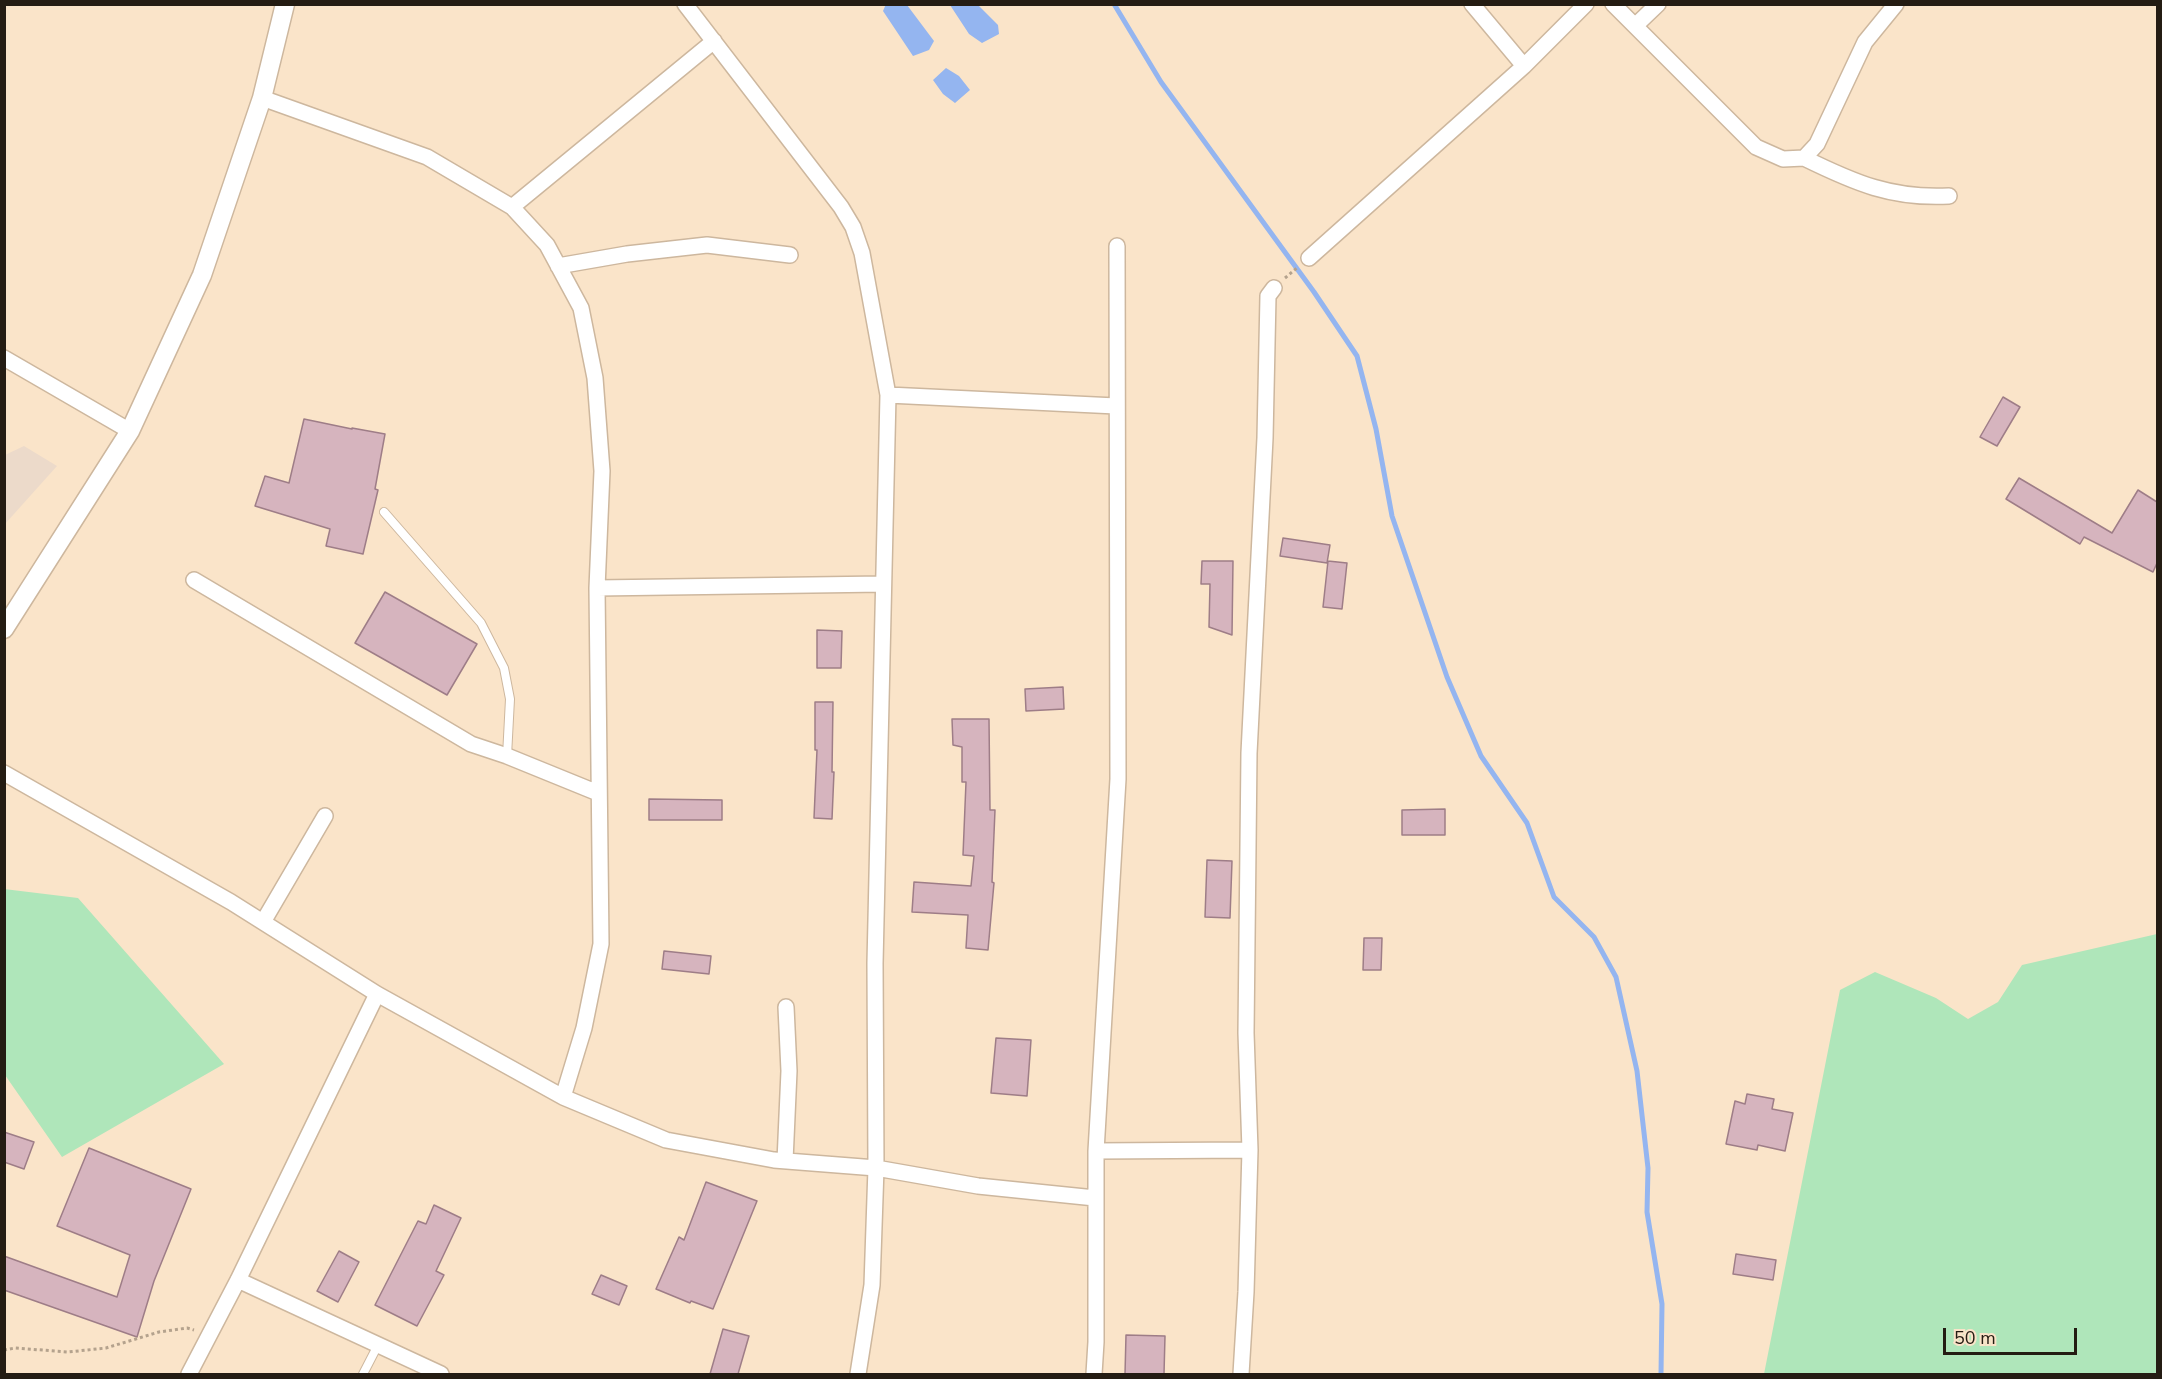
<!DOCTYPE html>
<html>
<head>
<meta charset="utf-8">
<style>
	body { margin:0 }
	#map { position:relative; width:2162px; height:1379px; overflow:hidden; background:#fae4c9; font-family:"Nunito Sans",sans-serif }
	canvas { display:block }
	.frame { position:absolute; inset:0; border:6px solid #241c13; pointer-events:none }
	.scale { position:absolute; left:1943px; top:1328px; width:134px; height:27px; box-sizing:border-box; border:3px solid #241c13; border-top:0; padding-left:8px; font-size:18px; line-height:21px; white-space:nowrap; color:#241c13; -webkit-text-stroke:4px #fae4c9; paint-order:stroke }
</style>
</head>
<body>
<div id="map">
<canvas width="2162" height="1379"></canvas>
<div class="frame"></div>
<div class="scale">50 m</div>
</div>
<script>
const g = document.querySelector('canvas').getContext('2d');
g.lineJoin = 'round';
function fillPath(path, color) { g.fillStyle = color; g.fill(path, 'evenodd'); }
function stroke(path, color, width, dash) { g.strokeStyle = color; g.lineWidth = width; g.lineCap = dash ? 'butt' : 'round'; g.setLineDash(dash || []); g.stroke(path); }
const industrial = new Path2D(`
	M24,446L57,466L5,524V455Z`);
const green = new Path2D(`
	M4,889L78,898L224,1064L62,1157L5,1075Z
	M2157,934V1374H1764L1840,990L1875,972L1936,998L1968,1019L1998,1002L2022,965Z`);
const water = new Path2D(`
	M886,4L907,5L934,41L929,50L913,56L883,11Z
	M950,5H978L998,25L999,34L982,43L969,34Z
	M946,68L959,76L970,90L955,103L943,94L933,80Z`);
const stream = new Path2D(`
	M1114,4L1161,82L1314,292L1357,356L1376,429L1392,516L1447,677L1481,756L1527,823L1554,897L1594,937L1616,977L1637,1071L1648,1168L1647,1212L1662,1304L1661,1374`);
const building = new Path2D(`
	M2003,397L2020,407L1997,446L1980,437Z
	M304,419L352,429V428L385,434L375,489L378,490L363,554L326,546L330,529L255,506L265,476L289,483Z
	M2019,478L2112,533L2138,490L2157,502V563L2153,572L2084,537L2080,544L2006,499Z
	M1283,538L1330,545L1327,563L1280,556Z
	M1202,561H1233L1232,635L1209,627L1210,584H1201Z
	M1328,561L1347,563L1342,609L1323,607Z
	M385,592L477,644L447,695L355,643Z
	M817,630L842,631L841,668H817Z
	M1063,687L1064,709L1026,711L1025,689Z
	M815,702H833L832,772H834L832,819L814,818L817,750H815Z
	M952,719H989L990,810H995L992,882L994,883L988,950L966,948L968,915L912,912L914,882L971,886L974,856L963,855L966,782H962V747L953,745Z
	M649,799L722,800V820H649Z
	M1445,809V835H1402V810Z
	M1207,860L1232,861L1230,918L1205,917Z
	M1364,938H1382L1381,970H1363Z
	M664,951L711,956L709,974L662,969Z
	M996,1038L1031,1040L1027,1096L991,1093Z
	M1747,1094L1774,1099L1772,1109L1793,1113L1785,1151L1758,1145L1757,1150L1726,1144L1735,1101L1745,1104Z
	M4,1132L34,1142L24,1169L4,1162Z
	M89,1148L191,1189L154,1281L137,1337L4,1290V1256L117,1297L130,1255L57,1226Z
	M706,1182L757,1201L713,1309L691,1301L690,1303L656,1289L679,1237L684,1240Z
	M434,1205L461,1218L436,1271L444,1275L417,1326L375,1305L418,1221L426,1224Z
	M339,1251L359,1262L338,1302L317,1291Z
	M1736,1254L1776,1260L1773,1280L1733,1274Z
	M601,1275L627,1286L619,1305L592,1294Z
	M723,1329L749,1336L738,1374H710Z
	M1126,1335L1165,1336L1164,1374H1125Z`);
const path = new Path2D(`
	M1285,278L1298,267
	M4,1350L15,1348L68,1352L106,1348L159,1332L187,1328L194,1330`);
const service = new Path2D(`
	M384,512L481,623L504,668L510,699L507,756
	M363,1374L378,1345`);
const minor = new Path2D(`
	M685,4L841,207L853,227L862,253L888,395L875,963L876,1168L872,1285L858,1374
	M1472,4L1524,66
	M1613,4L1635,26L1658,4
	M1635,26L1756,147L1783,159L1804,158L1817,144L1865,42L1896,4
	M262,98L427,157L512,207L547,245L581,308L595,378L602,471L597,588L601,944L584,1028L563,1097
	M1804,158C1855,183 1892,199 1949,196
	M512,207L714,41
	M1309,258L1524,66L1586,4
	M558,266L627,254L707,245L790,255
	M4,358L130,431
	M888,395L1116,406
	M194,580L471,744L507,756L598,793
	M597,588L883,584
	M4,773L231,902L377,994L563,1097L666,1140L774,1160L876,1168L978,1186L1095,1198
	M263,922L325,816
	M1096,1151L1250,1150
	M785,1161L789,1071L786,1007
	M238,1280L441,1374
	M189,1374L238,1280L377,994
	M1094,1374L1096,1342V1151L1118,779L1117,246
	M1241,1374L1246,1292L1250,1150L1246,1033L1249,753L1265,438L1268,296L1274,288`);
const tertiary = new Path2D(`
	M4,629L130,431L202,275L262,98L285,4`);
fillPath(industrial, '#ecdaca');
fillPath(green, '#afe6ba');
fillPath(water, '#94b5f0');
stroke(stream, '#94b5f0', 5);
fillPath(building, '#d6b4be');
stroke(building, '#9e7d87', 1.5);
stroke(service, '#cdb79e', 10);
stroke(minor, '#cdb79e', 18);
stroke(tertiary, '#cdb79e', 21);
stroke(path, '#b4a28d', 3, [3, 3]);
stroke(service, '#fff', 8);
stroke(minor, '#fff', 15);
stroke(tertiary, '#fff', 18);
</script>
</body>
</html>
